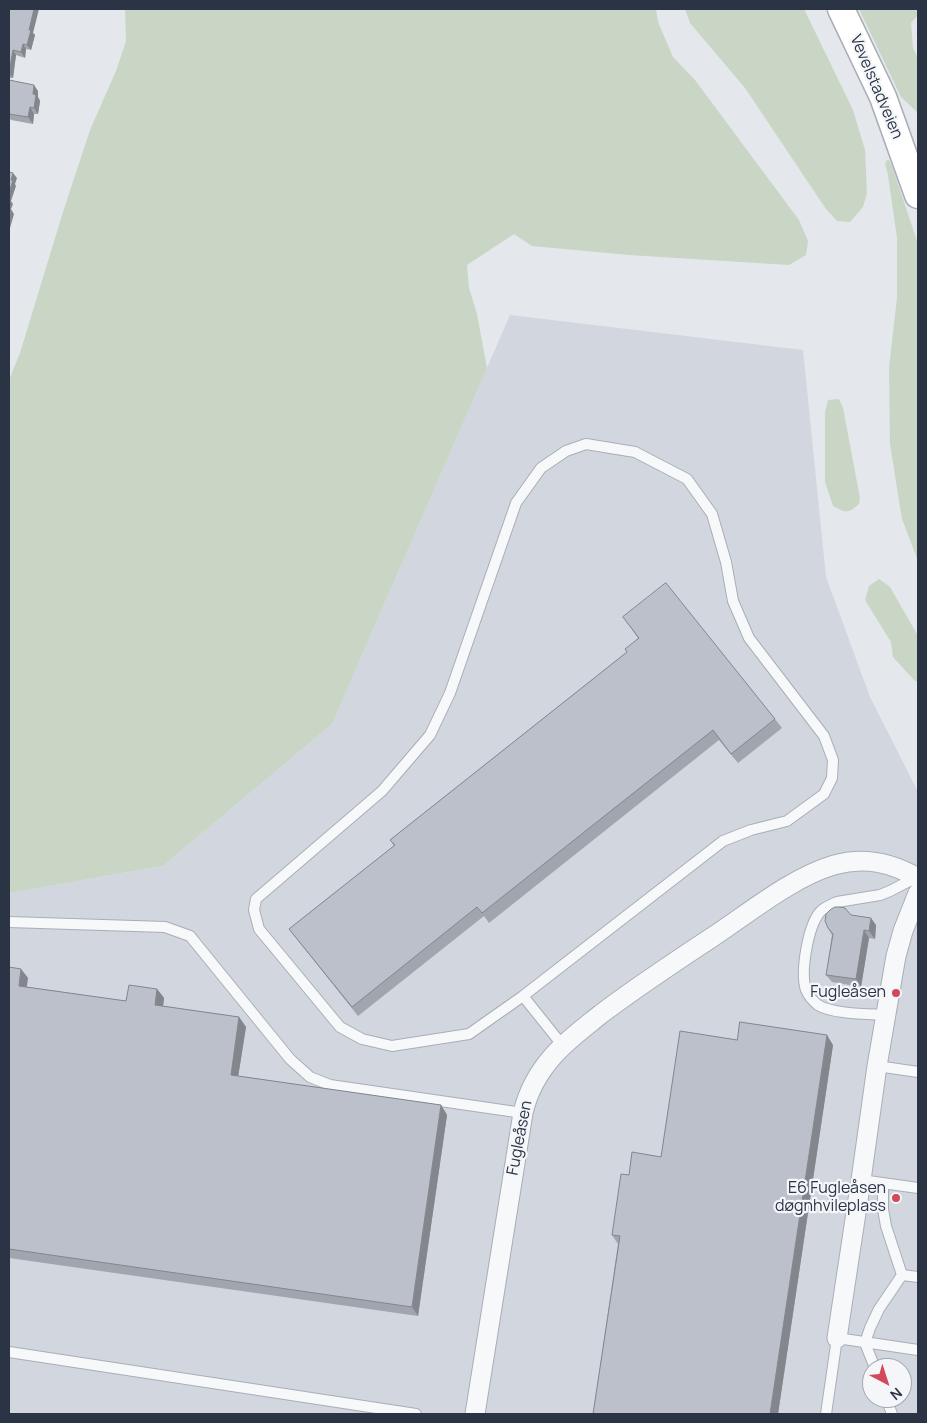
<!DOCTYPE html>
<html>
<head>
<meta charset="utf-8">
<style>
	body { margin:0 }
	#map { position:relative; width:927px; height:1423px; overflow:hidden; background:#e4e7ec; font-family:Manrope,sans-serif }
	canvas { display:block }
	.frame { position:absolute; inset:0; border:10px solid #2b3445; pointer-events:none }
	.north { position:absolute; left:862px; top:1358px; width:50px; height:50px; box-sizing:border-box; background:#f4f6f9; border:1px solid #a4a8b1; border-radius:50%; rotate:140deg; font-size:14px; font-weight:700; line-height:20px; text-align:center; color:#2b3445 }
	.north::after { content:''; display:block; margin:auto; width:18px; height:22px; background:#d1495b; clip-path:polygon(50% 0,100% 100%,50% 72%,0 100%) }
</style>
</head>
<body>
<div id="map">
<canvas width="927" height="1423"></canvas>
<div class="frame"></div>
<div class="north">N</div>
</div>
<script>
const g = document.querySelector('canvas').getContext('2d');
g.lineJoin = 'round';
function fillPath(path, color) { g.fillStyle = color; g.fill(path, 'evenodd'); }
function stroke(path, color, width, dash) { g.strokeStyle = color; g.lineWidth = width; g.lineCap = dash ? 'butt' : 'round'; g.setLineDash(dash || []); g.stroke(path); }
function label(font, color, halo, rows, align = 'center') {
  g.font = font + ' Manrope,sans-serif'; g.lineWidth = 4.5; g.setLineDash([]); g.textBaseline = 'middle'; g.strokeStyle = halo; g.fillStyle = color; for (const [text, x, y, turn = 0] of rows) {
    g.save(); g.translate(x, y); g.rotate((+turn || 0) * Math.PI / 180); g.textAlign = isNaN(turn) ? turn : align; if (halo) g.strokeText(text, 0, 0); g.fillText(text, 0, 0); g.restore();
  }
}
const built = new Path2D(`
	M510,315L803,350L826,577L870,697L918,792V1414H9V893L163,866L332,724ZM872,1368H902V1398H872Z`);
const green = new Path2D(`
	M125,9H656L658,22L673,57L695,80L799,220L808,241L806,255L789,265L629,255L532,246L514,234L467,265L469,288L477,314L487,368L332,724L163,866L9,893V380L20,353L63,212L90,130L116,71L126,41Z
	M685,9H804L853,110L865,150L867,193L863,207L850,222L837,221L826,209L745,88L690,23Z
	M859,9H918V15L911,23L913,48L918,58V113L901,97Z
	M887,160H889L893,169L918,244V561L902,519L890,444L889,367L897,298V238L888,175L885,164Z
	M839,399L843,408L860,498L859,504C848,514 846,513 833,506L825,482V412L828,400Z
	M879,579L890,587L918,636V682L914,680L893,657L891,642L865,600L869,586Z`);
const service = new Path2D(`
	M586,444L635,452L687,479L712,514L726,562L733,601L749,638L824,736L833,760L832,778L824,794L787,821L751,830L723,841L523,996L469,1034L392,1046L362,1039L340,1027L259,929L254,910L256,899L382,791L430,735L450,693L516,503L541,468L566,451Z
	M9,922L165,927L190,936L290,1059L310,1077L330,1085L523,1113
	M523,996L563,1046
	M886,1015C868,1014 832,1014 818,1005C813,1001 808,995 806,990C800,972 808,926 820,912C824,907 831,905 837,902L880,895L890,891L917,877
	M877,1066L918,1072
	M861,1180L918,1188
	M883,1184V1209L886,1226L902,1275
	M902,1275L918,1277
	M9,1352L416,1414
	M875,1368L865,1343L870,1328L879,1309L902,1275
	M886,1398L892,1414
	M826,1414L837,1338L918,1350`);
const minor = new Path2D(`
	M837,1338L861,1180L877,1066L896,956L903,931L918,893
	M475,1414L523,1113C528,1091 538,1073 553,1056C567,1040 585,1027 601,1014C638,986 676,961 714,936C750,912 793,877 834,865C865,856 892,863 918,878`);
const secondary = new Path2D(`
	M841,9L883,97L918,195`);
const wall = new Path2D(`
	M9,13L33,33L35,35L31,50L26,49L25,58L16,55L13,78H9Z
	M9,80L38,91V97L40,101L38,114H34L33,124L11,120L9,117Z
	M623,617L775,719L782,728L738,763L719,740L489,923L484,916L358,1016L296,938L289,929L394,846L390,840L627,652L638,638Z
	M876,925L875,939L869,938L861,987L832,982L826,975L832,935L828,928Z
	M9,967L21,969L28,978L27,987L126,1001L157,989L164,998L163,1006L239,1017L246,1027L238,1076L441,1105L447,1115L418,1316L9,1258Z
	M737,1040L833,1045L778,1414H593L618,1244L612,1235L629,1175L661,1157Z`);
const shadedWall = new Path2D(`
	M34,9H39L33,33L35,35L31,50L27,45L29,30Z
	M23,44L26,49L25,58L21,52Z
	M13,50L16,55L13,78L9,73Z
	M34,85L38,91V97L40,101L38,114L34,108L33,94Z
	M30,107L34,114L33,124L28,117Z
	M13,173L17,178L15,184L16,186L11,201L13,204L11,209L14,214L10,228L9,227V193L11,180Z
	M871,918L876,925L875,939L869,931Z
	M864,930L869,938L861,987L856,979Z
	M21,969L28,978L25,995L19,986Z
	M157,989L164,998L162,1015L155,1005Z
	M239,1017L246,1027L237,1084L231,1075Z
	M827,1035L833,1045L778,1414H770Z
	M441,1105L447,1115L418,1316L412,1307Z`);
const building = new Path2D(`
	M10,9H34L29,30H31L27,45L23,44L21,52L13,50L9,73V13Z
	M9,80L34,85L33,94L36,95L34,108L30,107L28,117L9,114Z
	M9,172L13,173L11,180H13L9,193Z
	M666,583L775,719L731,754L713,730L482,913L477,907L352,1007L289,929L395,845L390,840L627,652L625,649L639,638L623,617Z
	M835,907H840L845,908L851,915L871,918L869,931L864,930L856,979L826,975L833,934L828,928L825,921L826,914L830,910Z
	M9,967L21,969L19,986L126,1001L129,985L157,989L155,1005L239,1017L231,1075L441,1105L412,1307L9,1249Z
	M740,1022L827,1035L770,1414H593L620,1236L612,1235L621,1174L629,1175L632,1152L661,1157L680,1031L737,1040Z`);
const markers = [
	[896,993,5,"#d1495b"],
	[896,1198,5,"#d1495b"]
];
const streetNames = [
	["Vevelstadveien",876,87,67],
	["Fugleåsen",520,1138,-79]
];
const poiNames = [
	["Fugleåsen",886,993],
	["E6 Fugleåsen",886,1189],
	["døgnhvileplass",886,1207]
];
fillPath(built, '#d2d6de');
fillPath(green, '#c9d6c5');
stroke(service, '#a9aeb7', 12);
stroke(minor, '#a9aeb7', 21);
stroke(secondary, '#a9aeb7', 29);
stroke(service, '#f7f8fa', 10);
stroke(minor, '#f7f8fa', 19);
stroke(secondary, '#fff', 26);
fillPath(wall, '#a1a5ae');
fillPath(shadedWall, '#83868d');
fillPath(building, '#bbc0ca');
stroke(building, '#83868d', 1);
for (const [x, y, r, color] of markers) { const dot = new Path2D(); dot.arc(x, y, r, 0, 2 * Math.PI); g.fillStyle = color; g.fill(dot); stroke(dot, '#f4f6f9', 2); }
label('16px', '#2b3445', '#f4f6f9', streetNames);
label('16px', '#2b3445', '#f4f6f9', poiNames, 'right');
</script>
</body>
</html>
